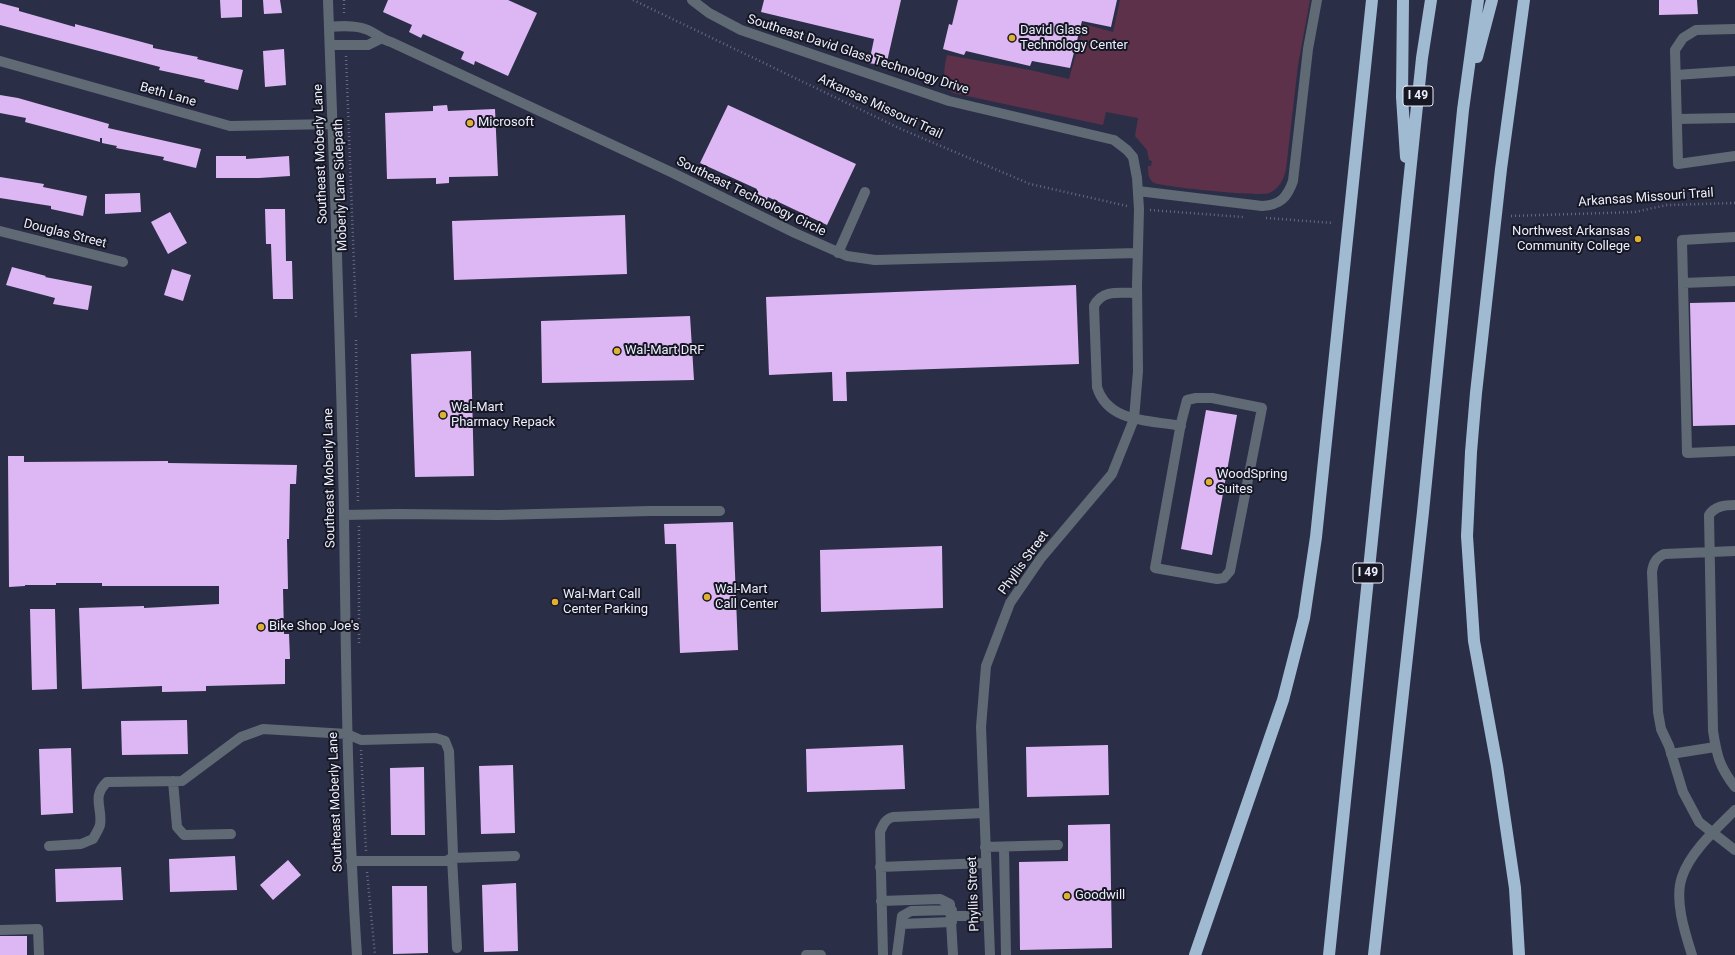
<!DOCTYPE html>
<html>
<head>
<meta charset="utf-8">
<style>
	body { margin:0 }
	canvas { display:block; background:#2b2e47 }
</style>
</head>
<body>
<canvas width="1735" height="955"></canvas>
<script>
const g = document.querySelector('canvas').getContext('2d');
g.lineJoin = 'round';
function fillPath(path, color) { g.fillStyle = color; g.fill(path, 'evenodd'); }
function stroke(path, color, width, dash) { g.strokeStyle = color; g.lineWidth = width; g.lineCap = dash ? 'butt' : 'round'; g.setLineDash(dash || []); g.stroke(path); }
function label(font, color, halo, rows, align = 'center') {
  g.font = font + ' Roboto,sans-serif'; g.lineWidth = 4; g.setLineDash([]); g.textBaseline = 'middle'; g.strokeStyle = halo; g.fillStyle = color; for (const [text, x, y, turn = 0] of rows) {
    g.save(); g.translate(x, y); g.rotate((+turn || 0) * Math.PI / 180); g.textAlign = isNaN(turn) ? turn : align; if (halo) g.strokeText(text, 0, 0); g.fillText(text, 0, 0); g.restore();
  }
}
const green = new Path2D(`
	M1120,0H1310L1298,65L1286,169C1284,179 1279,189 1269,193C1260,197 1166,187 1154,183C1148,179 1148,172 1148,166H1151L1152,161L1149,160L1147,150L1135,136L1138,118L1106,112L1103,125L953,93C941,82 944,69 947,55L1030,70L1069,79L1084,24L1113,32Z`);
const building = new Path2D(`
	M220,0H242V17L221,18Z
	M263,0H280L282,13L264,14Z
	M388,0H508L537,13L508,76L475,61L474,65L461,59L464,52L423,34L421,38L409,32L412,25L383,12Z
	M764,0H901L886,66L869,63L874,39L761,12Z
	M958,0H1117L1111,27L1082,21L1070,68L1032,61L1030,66L966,51L964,55L943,49L949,24L952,25Z
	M1659,0H1697L1698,14L1659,15Z
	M0,3L19,8V11L75,27V24L153,45V48L198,57L197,59L243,70L238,90L204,82L205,80L159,70L160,67L0,25Z
	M284,49L286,85L265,87L263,51Z
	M0,95L18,98L109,124L108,128L201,149L196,168L163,160L164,157L116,148L117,146L102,143V138H100V142L25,122L26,118L0,113Z
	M447,105L448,111L495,109L498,176L449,177V183L436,184V178L387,179L385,113L433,111V106Z
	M728,105L856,164L827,225L768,197L764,207L752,201L757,189L700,163Z
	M216,156H246V159L289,156L290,176L259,178H216Z
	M0,177L44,184L43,187L87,196L83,216L51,209V206L0,198Z
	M140,193L141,212L105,214V194Z
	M265,209H285L286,261H292L293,299H273L271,244H266Z
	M170,212L187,243L168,254L151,222Z
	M625,215L627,274L454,280L452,221Z
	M12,267L46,276L45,277L92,286L88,310L53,304L55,298L6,285Z
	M172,269L191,275L183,301L164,295Z
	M1076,285L1079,364L846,372L847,401H833L832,372L769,375L766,297Z
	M1735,302V425L1693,426L1690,303Z
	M690,316L694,380L542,383L541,321Z
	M471,351L474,476L415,477L411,354Z
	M1206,410L1237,415L1212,555L1181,549Z
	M8,456H24V462L168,461V463L297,465L296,484H290L289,539H287L288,589H283L284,634H289L290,659H285V684L206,686V691L162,692V686L82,689L79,608L144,606V608L219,604V586H102V583H56V585H25V586L9,587Z
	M733,522L738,650L680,653L676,544H665L664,524Z
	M942,546L943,608L821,612L820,550Z
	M30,609H55L57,689L32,690Z
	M187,720L188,754L122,755L121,721Z
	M903,745L905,789L807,792L806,749Z
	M1108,745L1109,795L1027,797L1026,747Z
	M71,748L73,813L41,815L39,749Z
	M513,765L515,833L481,834L479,766Z
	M424,767L425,835H391L390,768Z
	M1110,824L1112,948L1020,950L1019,862L1068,861V825Z
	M235,856L237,890L170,892L169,859Z
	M288,860L301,875L273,900L260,885Z
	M121,867L123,900L56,902L55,869Z
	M516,883L518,951L484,952L482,885Z
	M392,886H427L428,953L393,954Z
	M0,936H27V955H0Z`);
const path = new Path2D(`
	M344,0V15
	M633,0L901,129L1030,184L1127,206
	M346,56L356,318
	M1150,210L1243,217
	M1511,216L1635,212L1667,205L1735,203
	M1266,218L1333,223
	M356,340L358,503
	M359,526V645
	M361,750L366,851
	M367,872L375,955`);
const minor = new Path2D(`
	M328,0C334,171 341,342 344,514C346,661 347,808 357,955
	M692,0L709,13L741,30L949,101L1114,140L1127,150L1133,157L1137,178L1139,209L1137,285L1138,371L1134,419L1112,474L1041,558L1010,603L986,666L981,727L990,955
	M329,27C341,26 354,25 365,29C375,32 380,39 391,42L673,173L795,233L847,256L875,260L1137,253
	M1735,29L1696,30L1683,38L1675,50L1678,164L1735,156
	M330,45H368L380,39
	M0,61L230,126L333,124
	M1676,75L1735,71
	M1677,119L1735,118
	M1138,191L1262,206C1280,205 1287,198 1293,181L1308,49L1317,0
	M0,231L123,262
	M1735,237L1682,240L1687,453L1735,451
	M838,253L865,192
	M1683,283L1735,281
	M1137,293C1120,293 1102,289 1094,306L1097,387C1108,423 1150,420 1181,426
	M1196,398H1212L1262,408L1230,571L1224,578L1217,579L1155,568L1181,423L1187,400Z
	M1735,505C1725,505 1715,506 1709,515L1713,731C1717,756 1719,766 1735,787
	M344,515L397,514L499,515L650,511H720
	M1735,551L1664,554C1656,558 1653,563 1652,572L1658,712L1661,729L1669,746L1683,792L1699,822L1735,850
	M1671,754L1715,747
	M173,781L177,827L184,835L231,834
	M49,846L81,844L93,839C95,835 99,829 100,825C103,808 91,797 107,782L182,781L241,737L263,729L347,734L361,740L436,738L445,741L449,751L453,854L452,858L446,861H351
	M985,847L1058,845
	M1004,847L1006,955
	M880,867L986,863
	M881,901L940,899L950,904L953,955
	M952,916H988
	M901,924L952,922
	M0,930L38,929L39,955
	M457,948L452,858L515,856
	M806,955H821
	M883,955L880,832C883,825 885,819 893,817L984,813
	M897,955L902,916L911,911L952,910
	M1692,955C1685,933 1674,900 1682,877C1690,852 1717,828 1735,810`);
const highway = new Path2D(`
	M1403,0L1402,97L1406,157
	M1477,57L1492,0
	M1195,955L1283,700L1304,618L1316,537L1372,0
	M1329,955L1408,192L1422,58L1431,0
	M1374,955L1423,512L1463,110L1478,0
	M1519,955L1515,888L1497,766L1474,641L1467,536L1471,452L1476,393L1501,169L1524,0`);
const markers = [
	[1012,38,4,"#e0b034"],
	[470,123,4,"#e0b034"],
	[1638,239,4,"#e0b034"],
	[617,351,4,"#e0b034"],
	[443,415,4,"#e0b034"],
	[1209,482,4,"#e0b034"],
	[707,597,4,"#e0b034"],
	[555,602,4,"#e0b034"],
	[261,627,4,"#e0b034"],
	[1067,896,4,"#e0b034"]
];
const shields = [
	[1418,96,30],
	[1368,573,30]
];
const shieldNames = [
	["I 49",1418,96],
	["I 49",1368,573]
];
const poiNames = [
	["David Glass",1020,31],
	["Technology Center",1020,46],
	["Microsoft",478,123],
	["Northwest Arkansas",1630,232,"right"],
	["Community College",1630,247,"right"],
	["Wal-Mart DRF",625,351],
	["Wal-Mart",451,408],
	["Pharmacy Repack",451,423],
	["WoodSpring",1217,475],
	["Suites",1217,490],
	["Wal-Mart",715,590],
	["Call Center",715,605],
	["Wal-Mart Call",563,595],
	["Center Parking",563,610],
	["Bike Shop Joe's",269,627],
	["Goodwill",1075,896]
];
const streetNames = [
	["Southeast David Glass Technology Drive",858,55,18],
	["Beth Lane",168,95,16],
	["Arkansas Missouri Trail",880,107,25],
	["Southeast Moberly Lane",321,154,-92],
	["Moberly Lane Sidepath",341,185,-92],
	["Southeast Technology Circle",751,197,26],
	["Arkansas Missouri Trail",1646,198,-4],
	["Douglas Street",65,234,14],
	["Southeast Moberly Lane",330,478,-91],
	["Phyllis Street",1024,563,-54],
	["Southeast Moberly Lane",336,802,-92],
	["Phyllis Street",974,894,-92]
];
fillPath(green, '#5d314a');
fillPath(building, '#dcb7f3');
stroke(path, '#676a80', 2.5, [1, 3]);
stroke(minor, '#606a74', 10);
stroke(highway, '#a0bad2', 12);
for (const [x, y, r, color] of markers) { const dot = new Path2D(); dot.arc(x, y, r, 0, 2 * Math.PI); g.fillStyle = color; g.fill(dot); stroke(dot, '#161722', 1.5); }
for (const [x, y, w] of shields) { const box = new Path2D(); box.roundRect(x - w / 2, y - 10, w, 20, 3); g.fillStyle = '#161722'; g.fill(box); stroke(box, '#ebeeff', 1); }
label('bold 12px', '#ebeeff', null, shieldNames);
label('13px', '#ebeeff', '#161722', poiNames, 'left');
label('13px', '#ebeeff', '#161722', streetNames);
</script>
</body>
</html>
